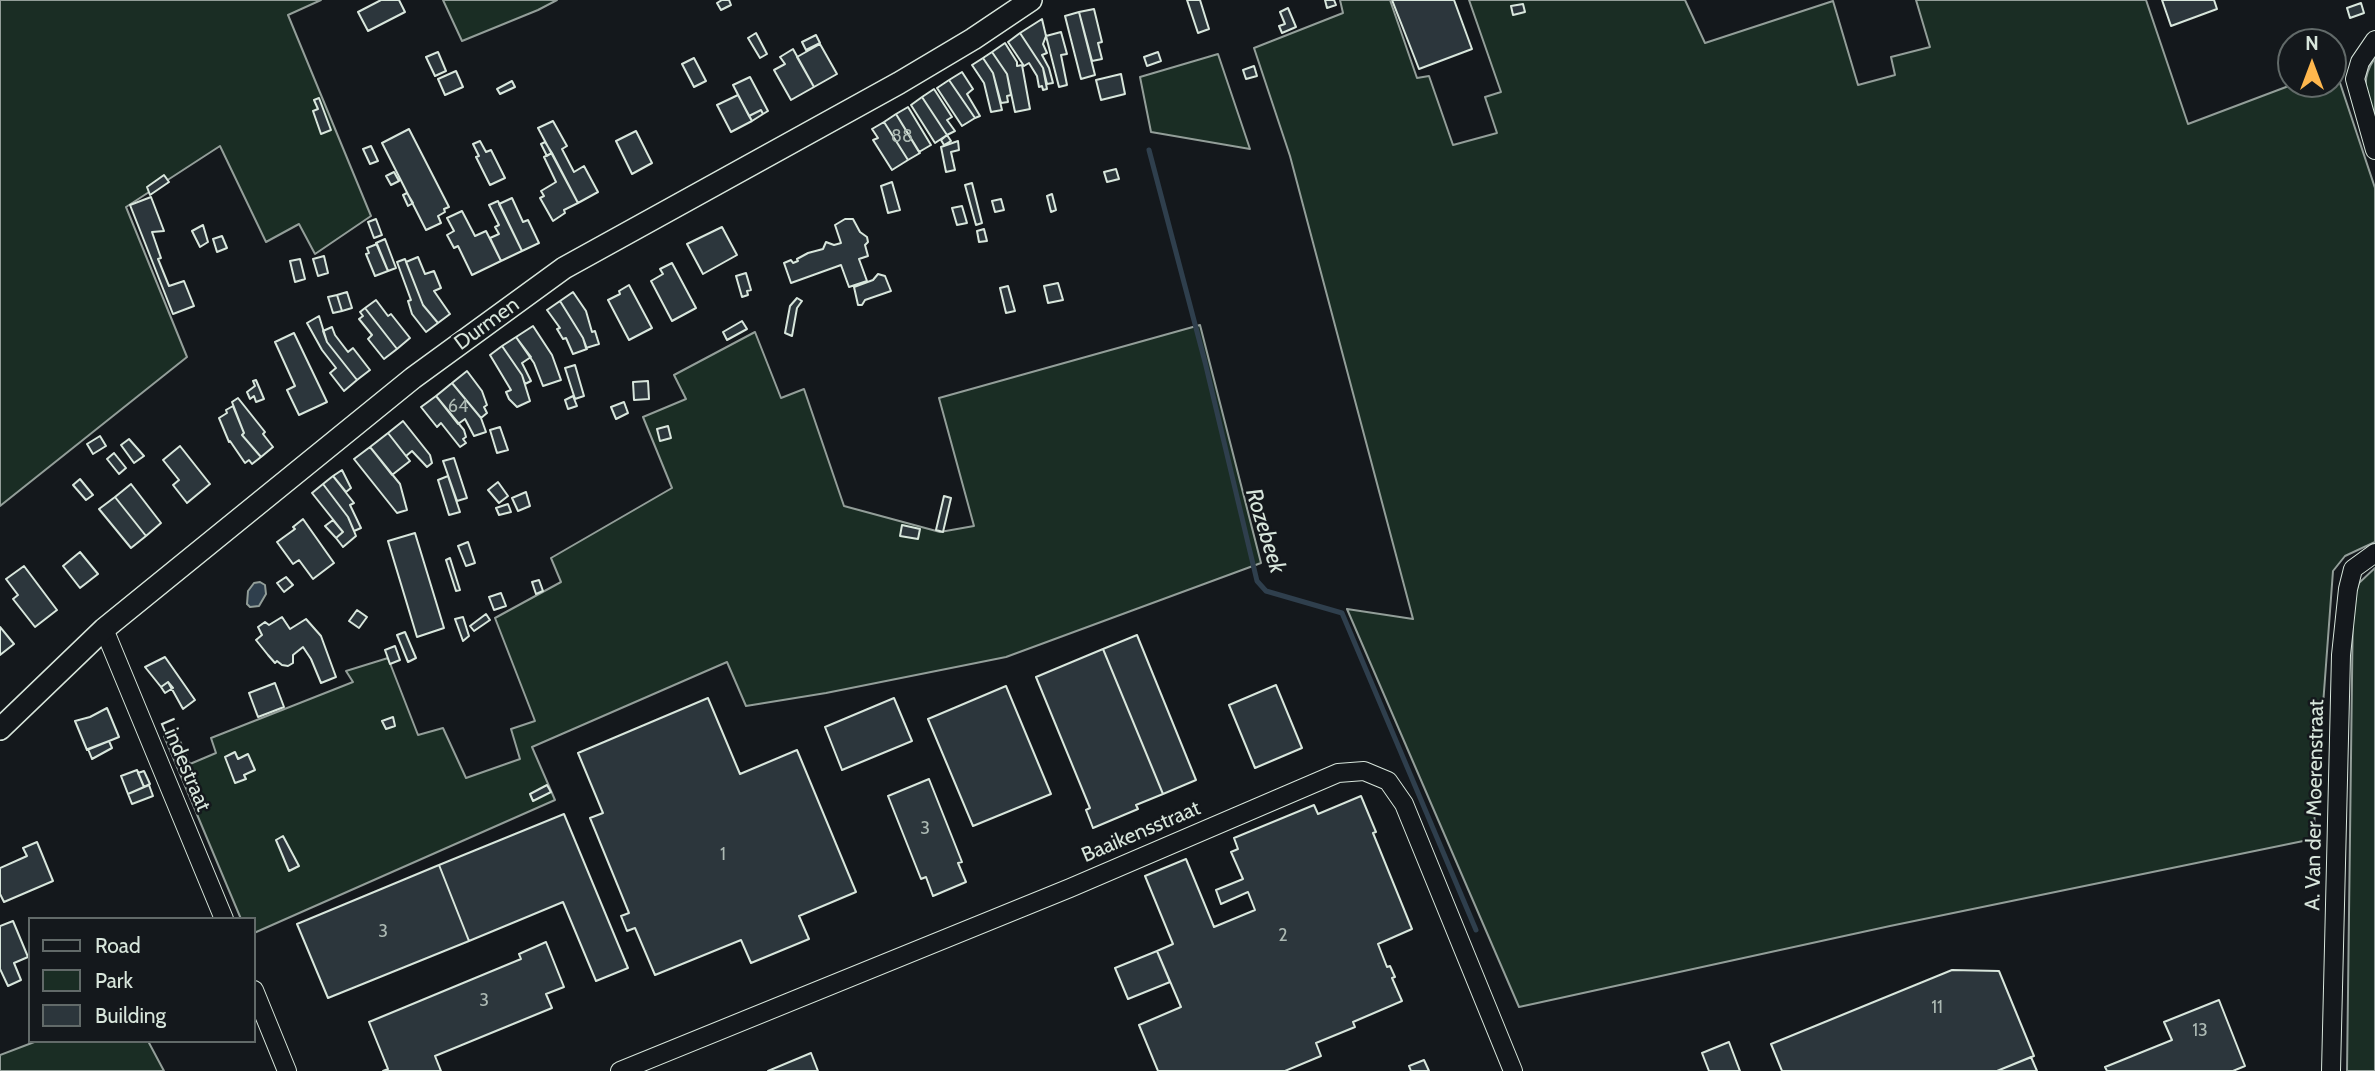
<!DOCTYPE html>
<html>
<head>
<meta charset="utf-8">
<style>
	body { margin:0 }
	#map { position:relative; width:2375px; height:1071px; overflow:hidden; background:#14181c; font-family:Cabin,sans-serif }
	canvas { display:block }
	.legend { position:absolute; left:28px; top:917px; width:228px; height:126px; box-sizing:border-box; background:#14181c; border:2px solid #626a69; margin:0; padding:9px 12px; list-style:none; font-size:21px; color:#d8e6dc }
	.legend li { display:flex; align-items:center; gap:14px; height:35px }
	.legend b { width:35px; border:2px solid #626a69 }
	.north { position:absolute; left:2277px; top:28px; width:70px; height:70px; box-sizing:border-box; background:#14181c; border:2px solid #626a69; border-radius:50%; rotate:0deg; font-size:19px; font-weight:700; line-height:28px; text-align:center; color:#d8e6dc }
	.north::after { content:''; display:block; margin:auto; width:24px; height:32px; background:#ffb74d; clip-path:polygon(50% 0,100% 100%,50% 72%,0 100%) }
</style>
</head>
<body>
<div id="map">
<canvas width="2375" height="1071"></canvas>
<ul class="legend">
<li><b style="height:9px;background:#14181c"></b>Road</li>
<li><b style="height:19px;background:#1a2d24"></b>Park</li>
<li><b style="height:19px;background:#2c363c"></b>Building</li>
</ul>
<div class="north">N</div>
</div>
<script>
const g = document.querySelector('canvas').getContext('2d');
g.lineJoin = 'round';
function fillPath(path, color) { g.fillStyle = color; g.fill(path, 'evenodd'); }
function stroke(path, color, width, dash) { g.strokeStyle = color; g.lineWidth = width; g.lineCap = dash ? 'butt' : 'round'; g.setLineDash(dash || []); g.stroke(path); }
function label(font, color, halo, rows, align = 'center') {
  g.font = font + ' Cabin,sans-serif'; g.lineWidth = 5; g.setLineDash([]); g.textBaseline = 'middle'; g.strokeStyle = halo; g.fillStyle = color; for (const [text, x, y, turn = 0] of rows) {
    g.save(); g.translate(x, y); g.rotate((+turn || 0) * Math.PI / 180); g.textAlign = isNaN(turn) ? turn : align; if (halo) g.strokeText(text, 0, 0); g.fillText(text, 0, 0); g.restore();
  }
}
const green = new Path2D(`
	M0,0H321L288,15L371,216L315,254L299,224L266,242L220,146L126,207L187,357L0,506Z
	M443,0H557L538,10L462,41Z
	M1340,0H1390L1417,78L1429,76L1453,145L1497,133L1485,97L1501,92L1469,0H1685L1705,43L1833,1L1858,85L1895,75L1891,57L1930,47L1916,0H2146L2188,124L2294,84H2333L2335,68L2375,188V542L2345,556L2333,571L2313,839L1890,926L1519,1007L1347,609L1413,619L1290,156L1254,48L1343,13Z
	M1218,54L1250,149L1151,132L1140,77Z
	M2375,58V118C2367,94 2359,81 2375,58Z
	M1200,325L1261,563L1006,657L826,693L746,706L727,662L532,747L555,800L254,933V919H241L164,736L176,732L190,764L216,753L211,738L353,682L346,671L388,658L418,735L443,728L466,778L520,759L511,729L535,721L495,618L561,582L551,558L672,488L643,417L686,399L674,375L755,332L781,398L804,389L844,506L940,532L974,526L939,398Z
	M2375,568V1071H2347L2353,600L2359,583Z
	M37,1041H148L164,1071H0V1055Z`);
const water = new Path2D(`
	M260,582L265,585L266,594L259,606L250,607L247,604L248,591L254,583Z`);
const stream = new Path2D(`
	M1149,150L1205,362L1257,581L1266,591L1342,613L1476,930`);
const building = new Path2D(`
	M381,0H399L405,12L368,31L358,12Z
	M722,0H729L731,5L721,10L717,3Z
	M1187,0H1200L1209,29L1198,33Z
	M1325,0H1334L1336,5L1327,8Z
	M1392,0H1454L1472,49L1419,69Z
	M2162,0H2214L2217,9L2171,26Z
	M2361,3L2364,13L2350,18L2347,8Z
	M1523,4L1525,12L1513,15L1511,6Z
	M1288,8L1296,27L1282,33L1279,26L1285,24L1280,12Z
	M1094,9L1102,42L1098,43L1102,59L1092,61L1079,12Z
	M1079,12L1095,75L1081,79L1065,16Z
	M1042,19L1046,36L1043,44L1047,53L1042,55L1049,68L1053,83L1047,84L1043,68L1020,33Z
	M1061,32L1067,54L1061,55L1067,85L1059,87L1046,36Z
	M756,33L767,54L760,58L748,38Z
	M1020,33L1043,68L1047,89L1043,90L1042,86L1039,87L1037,76L1029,63L1024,66L1008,42Z
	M816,35L820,43L806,50L802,42Z
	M2331,36L2338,56L2333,57V42H2325L2324,39Z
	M1005,43L1017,62V66L1022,65L1030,109L1015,112L1007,74L992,52Z
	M820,44L837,74L814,87L797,57Z
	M793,49L814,87L791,100L774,70L785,64L780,57Z
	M438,52L446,71L435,76L426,57Z
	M992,52L1007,74L1011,95L1007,96L1008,102L1001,103L993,73L983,58Z
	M1158,52L1161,61L1147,66L1144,57Z
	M694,58L706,81L694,87L682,64Z
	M983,58L993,73L1002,110L991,112L984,83L972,65Z
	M1254,66L1257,76L1246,79L1243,70Z
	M456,71L463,87L445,95L438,79Z
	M962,72L973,89L967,94L980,116L975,118L949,80Z
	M1121,74L1125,94L1101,100L1096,80Z
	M750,77L768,111L763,114L761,110L749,116L733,85Z
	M949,80L975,118L962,126L937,88Z
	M512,81L515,87L500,94L497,89Z
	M934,89L952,117L947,120L955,131L947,135L922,97Z
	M738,95L752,121L731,132L717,105Z
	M922,97L947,135L935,143L911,105Z
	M319,98L331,130L321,134L313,111L318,109L314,100Z
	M908,107L931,145L919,152L896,114Z
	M761,110L763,114L752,121L749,116Z
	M896,114L920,153L908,160L884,122Z
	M553,121L567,146L562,149L574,172L584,166L598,192L578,203L538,128Z
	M884,122L908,160L892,170L873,140L878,138L872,129Z
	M409,129L449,207L444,209L445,212L438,216L441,223L426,230L382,143Z
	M636,131L652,163L632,174L616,141Z
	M947,135L951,141L944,145L941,140Z
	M480,141L486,152L491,150L505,178L490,185L476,157L479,156L473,144Z
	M958,141L959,150L951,152L955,170L946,172L941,147Z
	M545,142L552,153L547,156L541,144Z
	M371,146L378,161L370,164L363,149Z
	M552,153L578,203L564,210L565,213L553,221L540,198L544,196L541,191L556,182L544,157Z
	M1116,169L1119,179L1107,182L1104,172Z
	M394,172L399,181L391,185L386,176Z
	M164,175L169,182L150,195L147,187Z
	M892,182L900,210L888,213L881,186Z
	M972,183L982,223L976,225L965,185Z
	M407,193L413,203L408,206L403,195Z
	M1052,194L1056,210L1051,212L1047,196Z
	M151,197L164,231L152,232L161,258L158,259L169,286L184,281L194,306L173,314L130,205Z
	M512,198L523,222L528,220L539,243L522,251L499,204Z
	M1001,199L1004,210L995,212L992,201Z
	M498,201L522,251L501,261L490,238L499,234L495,227L499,225L489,205Z
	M962,206L967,223L957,225L952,208Z
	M462,211L475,236L486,231L501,261L472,275L458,246L454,248L447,235L454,231L447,218Z
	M376,219L382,235L374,238L368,222Z
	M845,219H853L860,232L867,237L868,242L865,245L868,256L859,259L867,281L849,287L841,265L791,283L784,263L791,260L793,263L798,261L797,259L808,253L823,249L826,242L834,245L841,243L835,225Z
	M203,225L208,242L200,247L192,231Z
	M722,227L737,255L703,274L687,244Z
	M984,229L987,241L979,242L977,231Z
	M222,236L227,248L217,252L213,239Z
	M385,239L396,268L388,271L376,243Z
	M377,244L388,271L375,276L366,254L369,253L367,248Z
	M324,256L328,273L318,276L313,259Z
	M418,257L425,274L434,271L441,288L434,291L450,314L438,323L423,305L406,262Z
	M300,259L305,279L295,282L290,261Z
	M405,259L423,305L438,323L426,332L412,314L408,301L411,300L397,262Z
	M672,263L696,308L672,321L651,281L663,274L660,269Z
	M746,273L751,290L747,291L748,295L742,297L736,276Z
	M878,274L885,276L891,291L865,300L862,305H858L854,287L873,280Z
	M1058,283L1063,300L1048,303L1044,286Z
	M629,285L652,328L629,340L608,300L620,294L619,291Z
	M1008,286L1015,311L1006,313L1000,288Z
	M347,292L352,308L342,311L337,295Z
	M573,292L586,311L592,332L595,331L599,344L586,348L583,338L560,301Z
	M337,295L342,311L333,313L328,297Z
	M797,298L802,301L797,308L792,336L785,333L790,306Z
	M376,300L388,316L391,314L410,338L397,349L365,308Z
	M560,301L583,338L587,349L573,354L566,338L563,339L557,329L560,328L547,310Z
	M365,308L397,349L384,359L368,339L372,335L359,319L363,316L360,312Z
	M319,316L327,342L357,380L344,391L330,373L336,368L322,350L307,323Z
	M742,321L747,329L727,340L723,332Z
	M533,326L552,355L561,380L543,386L534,363L516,337Z
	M332,327L335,335L348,352L353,348L370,370L357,380L327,342L323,331Z
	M294,333L327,402L299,415L287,390L295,386L275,342Z
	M516,337L531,357L522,363L531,381L525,384L522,375L502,346Z
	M502,346L522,375L530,401L517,407L509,399L506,392L511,390L490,355Z
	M575,365L584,396L575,399L565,368Z
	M467,371L482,391L487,405L484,407L487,413L481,418L452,383Z
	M256,380L264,399L256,402L254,396L250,399L247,392L255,386L253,381Z
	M648,381L649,399L634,400L633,382Z
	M452,383L481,418L486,432L474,436L465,419L458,424L436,396Z
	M436,396L464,430L466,437L463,439L466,443L460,447L441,423L437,427L421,407Z
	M573,396L577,406L568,409L565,400Z
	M238,398L265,432L263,434L273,447L261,457L242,435L244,433L232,402Z
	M624,402L628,413L616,419L611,407Z
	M233,406L244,433L242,435L261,457L252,464L249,460L245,463L230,441L229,442L219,418L227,413L226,410Z
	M403,421L430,455L432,463L427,467L412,451L406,456L388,433Z
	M668,426L671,438L660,441L657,429Z
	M500,427L508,450L497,453L490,430Z
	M388,433L410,461L392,475L370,447Z
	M100,436L106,446L93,454L87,444Z
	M129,439L144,456L134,463L121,445Z
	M180,446L210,484L187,503L173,485L179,480L163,460Z
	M370,447L400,484L407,510L397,513L354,459Z
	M114,453L126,468L119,474L107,459Z
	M454,458L467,498L457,501L443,461Z
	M342,470L351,488L346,492L333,476Z
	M333,476L354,503L350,505L361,528L354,531L348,517L323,484Z
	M448,476L460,512L449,515L438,480Z
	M80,479L93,495L86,500L73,485Z
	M498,482L508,496L499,503L488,490Z
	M131,484L161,523L146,536L115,497Z
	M323,484L348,517L354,531L356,536L343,547L336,538L343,532L312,493Z
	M526,492L530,506L518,511L512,498Z
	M944,496L951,498L943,532L936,530Z
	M115,497L146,536L131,548L99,509Z
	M508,504L511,512L499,515L496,508Z
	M303,519L334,563L313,579L299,560L293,564L277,542L295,529L293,527Z
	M333,520L343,532L336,538L325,526Z
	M902,525L920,529L918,539L900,536Z
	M415,533L444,628L417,637L388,541Z
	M468,542L475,563L466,566L458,546Z
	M80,552L98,574L80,588L63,566Z
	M450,558L460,590L456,591L446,560Z
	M24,566L57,610L35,627L13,599L18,595L6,579Z
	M286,577L293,585L284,592L277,583Z
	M539,580L543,591L536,594L532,582Z
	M501,593L506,606L494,610L489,597Z
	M357,610L367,617L359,628L349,621Z
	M486,614L490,620L474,631L470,626Z
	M282,617L290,629L306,619L321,636L336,677L321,683L311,659L303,647L293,655V663L288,666L282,665L277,661L275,663L268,655L256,640L262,635L258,627L265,622L269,625Z
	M463,617L469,636L463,641L455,619Z
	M0,627L14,644L0,655Z
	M405,632L416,658L408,662L397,635Z
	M1137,635L1196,780L1163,794L1103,649Z
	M395,646L400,660L390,664L385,650Z
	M1103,649L1163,794L1136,805L1138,809L1093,828L1086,810L1090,808L1036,677Z
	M165,657L195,700L183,709L168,682L161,687L145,667Z
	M168,682L173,688L165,693L161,687Z
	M275,683L284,707L258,717L249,693Z
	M1276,685L1302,748L1255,768L1229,705Z
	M1006,686L1051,794L973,826L928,719Z
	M708,698L740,774L797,750L856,892L799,916L809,939L751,963L741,940L655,975L635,928L627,931L621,916L629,913L590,818L603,813L578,753Z
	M894,698L912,741L842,770L825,727Z
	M107,708L119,737L87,750L75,721L90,717Z
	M393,717L395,726L386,729L382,721Z
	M109,741L112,748L92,759L88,749Z
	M235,752L238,759L248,754L255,770L244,775L246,779L235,783L225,757Z
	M137,770L144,787L128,794L121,776Z
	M144,771L150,784L144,787L138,773Z
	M929,779L962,862L958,863L966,882L933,896L926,877L921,879L888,796Z
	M149,785L153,796L132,804L128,794Z
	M547,785L551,792L533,801L530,794Z
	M1361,796L1376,832L1373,833L1412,929L1378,944L1387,967L1390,966L1395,977L1392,978L1402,1001L1353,1022L1355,1027L1316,1043L1321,1056L1285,1071H1158L1139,1025L1181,1007L1157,951L1173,944L1145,876L1186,859L1214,927L1255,910L1248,892L1221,904L1216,890L1243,879L1231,852L1238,849L1234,838L1314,805L1318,814Z
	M564,814L628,968L596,981L563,902L469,941L439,865Z
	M283,836L299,866L289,871L276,840Z
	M37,842L53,881L4,902L0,894V868L27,856L23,848Z
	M439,865L469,941L328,998L297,924Z
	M13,921L28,957L14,963L21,980L8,986L0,969V926Z
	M546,942L564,987L546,994L552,1008L435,1056L441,1071H383L388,1069L369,1022L521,959L519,954Z
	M1157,951L1170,982L1128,999L1115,968Z
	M1952,970L1999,971L2034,1056L1997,1071H1782L1771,1044Z
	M2219,1000L2245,1066L2233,1071H2107L2105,1067L2172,1040L2164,1022Z
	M1729,1042L1740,1071H1709L1702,1053Z
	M811,1053L818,1071H768Z
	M2031,1057L2037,1071H1997Z
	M1424,1060L1429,1071H1411L1409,1066Z`);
const minor = new Path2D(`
	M2375,40L2360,62L2355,79L2375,150
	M104,629L224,919
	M254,990L287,1071
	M620,1071L1070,888L1338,773L1364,771L1388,781L1404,804L1513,1071
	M2331,1071L2341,655L2348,589L2353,569L2375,553`);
const tertiary = new Path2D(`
	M0,729L104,629L413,378L564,268L899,83L973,39L1031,0`);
const numberNames = [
	["88",902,137],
	["64",458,407],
	["3",925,829],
	["1",723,855],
	["3",383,932],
	["2",1283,936],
	["3",484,1001],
	["11",1937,1008],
	["13",2200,1031]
];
const streetNames = [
	["Durmen",487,324,-36],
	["Lindestraat",185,765,67],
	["A. Van der Moerenstraat",2315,805,-89],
	["Baaikensstraat",1141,832,-23]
];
const waterNames = [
	["Rozebeek",1265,531,73]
];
fillPath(green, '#1a2d24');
stroke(green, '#939e99', 2);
fillPath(water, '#2f3f4d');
stroke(water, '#939e99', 2);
stroke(stream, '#2f3f4d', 5);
fillPath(building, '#2c363c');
stroke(building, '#d8e6dc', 2);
stroke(minor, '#d8e6dc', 20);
stroke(tertiary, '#d8e6dc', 24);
stroke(minor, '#14181c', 18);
stroke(tertiary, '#14181c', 21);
label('18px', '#adbab4', null, numberNames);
label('21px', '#d8e6dc', '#14181c', streetNames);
label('italic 23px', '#d8e6dc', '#14181c', waterNames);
</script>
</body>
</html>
